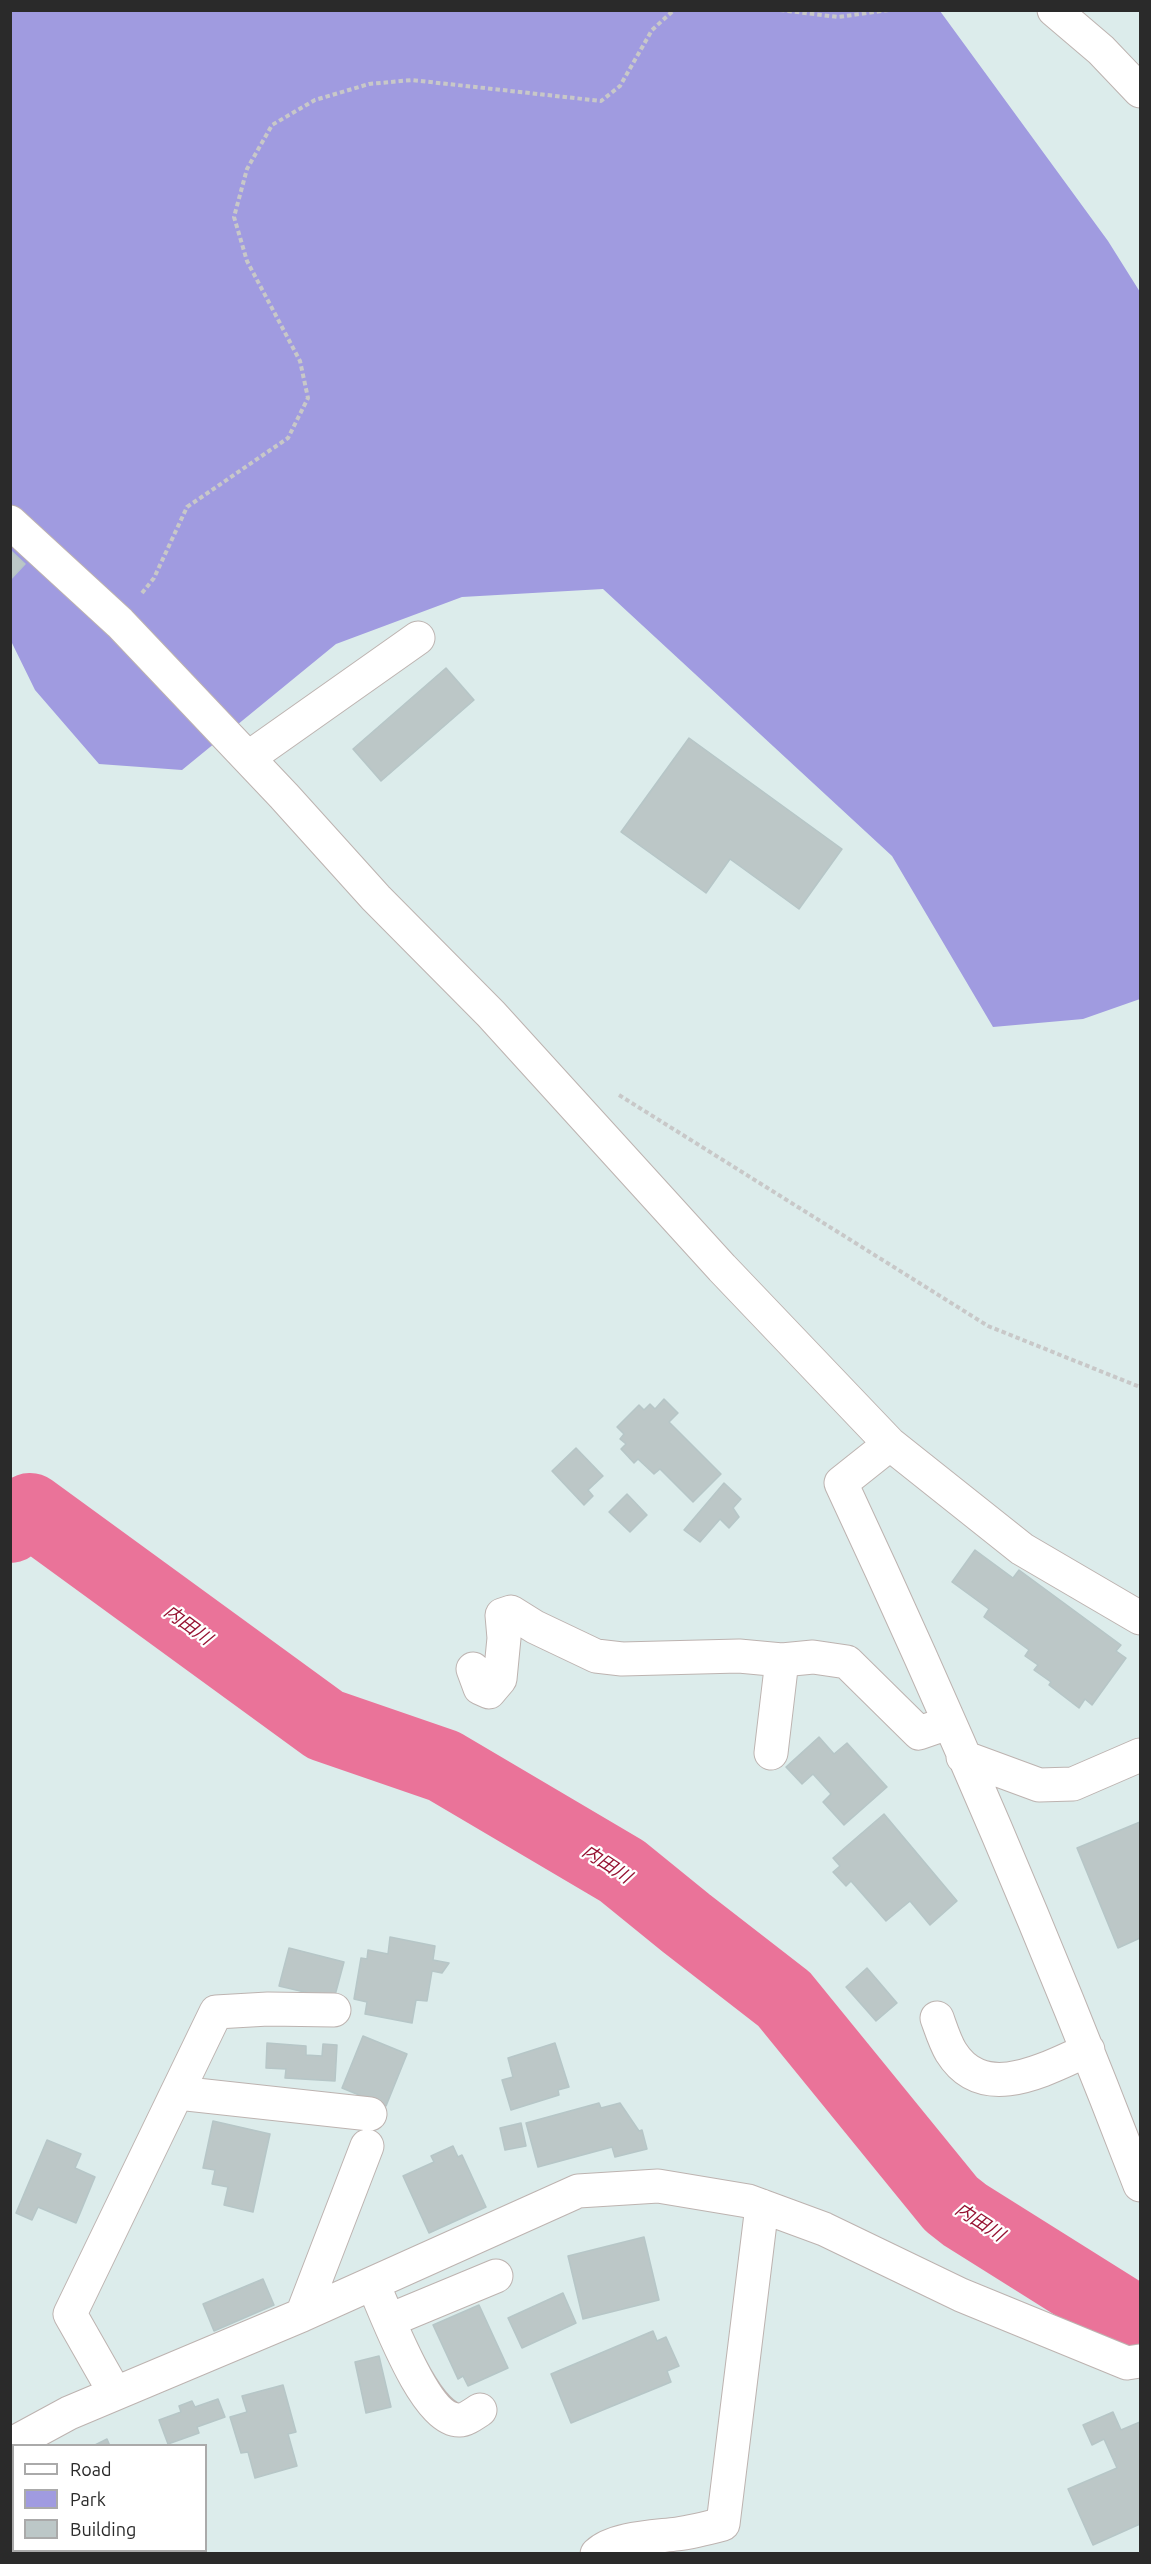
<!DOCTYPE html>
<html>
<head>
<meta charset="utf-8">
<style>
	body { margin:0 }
	#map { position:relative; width:1151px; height:2564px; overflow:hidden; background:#dceceb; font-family:Ubuntu,sans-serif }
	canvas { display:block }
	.frame { position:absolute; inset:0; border:12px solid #2a2a2a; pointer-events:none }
	.legend { position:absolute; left:12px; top:2444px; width:195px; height:108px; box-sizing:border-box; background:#fff; border:2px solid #aaa; margin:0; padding:8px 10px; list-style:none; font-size:18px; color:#2a2a2a }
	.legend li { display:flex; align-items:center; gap:12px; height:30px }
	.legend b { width:30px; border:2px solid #aaa }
</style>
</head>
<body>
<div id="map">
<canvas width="1151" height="2564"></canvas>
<div class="frame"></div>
<ul class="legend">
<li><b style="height:8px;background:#fff"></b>Road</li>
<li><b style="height:16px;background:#a09be0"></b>Park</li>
<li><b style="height:16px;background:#bcc7c7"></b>Building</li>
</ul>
</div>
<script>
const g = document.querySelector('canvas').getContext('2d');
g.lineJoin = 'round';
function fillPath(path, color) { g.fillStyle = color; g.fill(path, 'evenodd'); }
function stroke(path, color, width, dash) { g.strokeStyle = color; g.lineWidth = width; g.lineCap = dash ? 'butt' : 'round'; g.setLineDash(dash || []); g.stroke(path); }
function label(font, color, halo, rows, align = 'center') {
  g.font = font + ' Ubuntu,"Noto Sans JP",sans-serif'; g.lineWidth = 4.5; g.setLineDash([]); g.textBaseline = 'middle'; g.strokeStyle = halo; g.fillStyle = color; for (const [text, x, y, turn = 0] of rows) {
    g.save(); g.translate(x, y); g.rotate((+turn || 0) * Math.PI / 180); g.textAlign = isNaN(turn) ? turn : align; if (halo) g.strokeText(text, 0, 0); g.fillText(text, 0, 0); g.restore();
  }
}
const green = new Path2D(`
	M11,11H940L1108,241L1140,292V999L1083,1019L993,1027L892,856L603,589L462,597L336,644L182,770L99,764L35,690L11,641Z`);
const river = new Path2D(`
	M10,1526L30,1510L325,1725L444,1766L622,1871L686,1923L784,1999L951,2204L965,2215L1126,2316L1131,2326`);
const building = new Path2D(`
	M10,550L25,564L10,580Z
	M446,668L474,700L381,781L353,749Z
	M689,738L842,849L799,909L730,859L706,893L621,832Z
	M664,1399L678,1413L669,1422L721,1474L693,1502L660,1469L654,1474L638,1459L634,1463L621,1449L626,1444L620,1439L624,1434L617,1427L639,1405L644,1410L650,1404L655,1409Z
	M576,1448L603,1476L588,1490L593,1496L584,1505L552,1471Z
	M724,1483L741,1499L733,1508L739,1517L729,1528L720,1519L700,1542L684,1530Z
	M627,1494L647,1515L630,1532L609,1512Z
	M975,1550L1013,1578L1019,1570L1121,1645L1116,1651L1126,1658L1092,1705L1085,1699L1079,1708L1049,1685L1051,1682L1034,1670L1038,1665L1025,1656L1029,1650L984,1617L989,1609L952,1582Z
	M819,1737L834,1754L847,1743L887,1787L844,1825L823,1802L831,1794L813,1774L802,1784L786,1767Z
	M884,1814L957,1901L930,1925L910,1901L886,1921L851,1881L846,1886L833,1872L840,1866L833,1858Z
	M1140,1822V1938L1118,1948L1077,1848Z
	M390,1937L435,1946L433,1960L449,1963L442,1973L432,1971L427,2001L416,2000L412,2023L365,2014L367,2002L354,1999L361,1958L367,1959L368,1950L388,1954Z
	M289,1948L344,1962L334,1999L279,1986Z
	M867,1968L897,2003L876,2021L846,1987Z
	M363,2036L407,2054L386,2106L342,2088Z
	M267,2043L306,2046V2055L322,2056L323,2044L337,2045L335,2081L285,2078L286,2069L266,2068Z
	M555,2043L569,2087L558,2090L559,2095L511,2110L502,2080L513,2077L508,2058Z
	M599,2103L601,2108L620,2103L639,2131L642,2130L647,2149L615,2157L612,2147L538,2167L526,2123Z
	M213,2121L270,2134L253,2212L224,2205L228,2187L212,2184L215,2170L203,2168Z
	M521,2123L526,2146L505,2150L500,2128Z
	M47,2140L81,2154L75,2168L95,2177L76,2223L38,2207L32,2220L16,2213Z
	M453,2146L458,2157L462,2155L486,2207L429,2233L403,2176L434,2162L431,2156Z
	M644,2237L659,2300L583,2319L568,2256Z
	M263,2279L274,2305L214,2331L203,2304Z
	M563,2293L576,2323L522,2348L508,2318Z
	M479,2305L508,2368L468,2386L463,2376L458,2379L433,2325Z
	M653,2331L657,2341L666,2337L679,2366L667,2371L671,2382L571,2423L551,2374Z
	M379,2356L391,2407L366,2413L355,2362Z
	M283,2385L296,2432L288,2434L297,2466L255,2478L248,2452L241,2453L230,2417L247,2412L242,2396Z
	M218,2399L225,2417L197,2427L199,2433L168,2444L159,2420L181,2412L179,2406L192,2401L195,2407Z
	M1113,2412L1121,2430L1140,2422V2524L1093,2545L1068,2489L1117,2468L1104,2439L1092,2445L1083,2425Z
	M107,2439L110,2446H93Z
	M10,2505L14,2509V2550H21L17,2554H10Z`);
const path = new Path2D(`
	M780,10L838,17L889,10
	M142,593L154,578L187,507L288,438L308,398L300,361L247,261L234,217L247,169L272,125L315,100L369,84L412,80L601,101L620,86L652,30L674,10
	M619,1095L988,1326L1140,1387`);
const minor = new Path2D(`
	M1054,10L1101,50L1140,91
	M10,522L120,623L284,796L376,898L491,1014L722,1268L890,1444L1022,1549L1140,1618
	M248,758L418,638
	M890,1444L841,1483C949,1714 1049,1948 1140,2185
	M473,1669L480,1688L489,1692L500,1679L504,1638L502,1615L511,1612L535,1627L596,1656L622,1659L739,1656L782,1660
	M771,1753L782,1660L813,1657L847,1662L919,1733L948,1723
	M963,1757L1039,1785L1073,1784L1140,1755
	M937,2018C941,2029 945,2042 951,2052C984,2105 1047,2068 1088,2050
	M178,2093L370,2114
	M373,2284C386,2312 425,2422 460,2420C466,2420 475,2413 480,2410
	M302,2315L367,2146
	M390,2320L496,2276
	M115,2393L70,2314L216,2012L268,2009L334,2010
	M10,2445L69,2413L302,2315L578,2191L658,2186L748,2201L824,2229L961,2295L1127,2363L1140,2361
	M597,2554C614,2538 654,2537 677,2534C693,2532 708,2528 723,2524L762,2206`);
const waterNames = [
	["内田川",188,1625,36],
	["内田川",607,1864,33],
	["内田川",980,2222,33]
];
fillPath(green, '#a09be0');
stroke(river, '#ea7399', 74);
fillPath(building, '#bcc7c7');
stroke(building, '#b6c6c7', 1.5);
stroke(minor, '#bdb3b0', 35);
stroke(path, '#c8c8c8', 4, [4.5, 3]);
stroke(minor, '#fff', 33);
label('italic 18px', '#961232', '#fff', waterNames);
</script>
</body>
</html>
